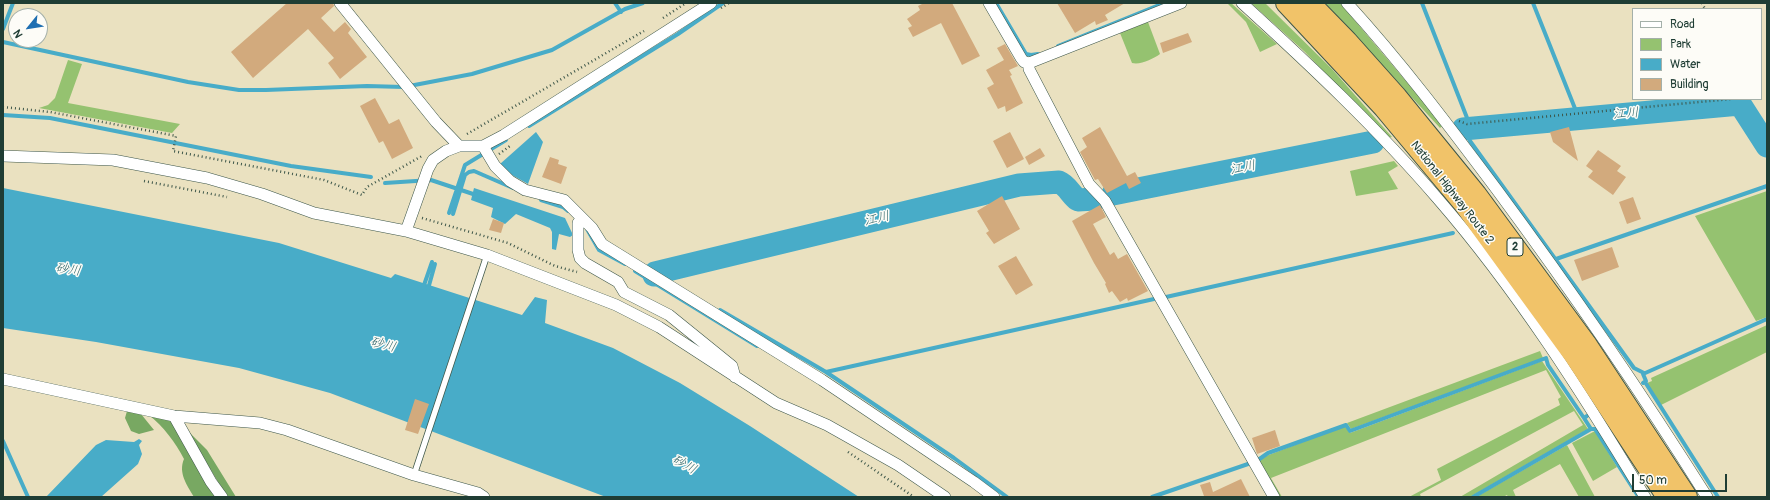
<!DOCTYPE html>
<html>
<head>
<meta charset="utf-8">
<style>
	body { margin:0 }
	#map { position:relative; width:1770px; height:500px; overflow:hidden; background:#eae1c0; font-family:Pangolin,sans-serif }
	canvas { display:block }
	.frame { position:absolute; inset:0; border:4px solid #1f3d34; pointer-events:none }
	.legend { position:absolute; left:1632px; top:8px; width:130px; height:92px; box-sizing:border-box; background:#fdfcf7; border:1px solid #a4b0a9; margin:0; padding:5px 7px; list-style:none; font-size:12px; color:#1f3d34 }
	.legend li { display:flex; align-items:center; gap:8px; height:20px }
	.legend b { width:20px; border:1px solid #a4b0a9 }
	.north { position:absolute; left:8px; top:8px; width:40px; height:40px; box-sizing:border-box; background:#fdfcf7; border:1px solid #a4b0a9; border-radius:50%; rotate:240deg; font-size:11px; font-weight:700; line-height:16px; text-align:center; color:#1f3d34 }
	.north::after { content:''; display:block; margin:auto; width:14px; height:18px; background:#1f6fb2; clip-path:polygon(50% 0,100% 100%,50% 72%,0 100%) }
	.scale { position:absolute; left:1632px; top:474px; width:95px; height:18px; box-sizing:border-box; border:2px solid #1f3d34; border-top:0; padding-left:5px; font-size:12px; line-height:14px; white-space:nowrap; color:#1f3d34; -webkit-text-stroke:3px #fdfcf7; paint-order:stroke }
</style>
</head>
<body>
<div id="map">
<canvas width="1770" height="500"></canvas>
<div class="frame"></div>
<ul class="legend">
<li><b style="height:5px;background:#fff"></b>Road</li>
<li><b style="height:11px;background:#95c270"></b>Park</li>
<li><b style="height:11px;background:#48acc8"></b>Water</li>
<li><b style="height:11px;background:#d2aa7d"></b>Building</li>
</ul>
<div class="north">N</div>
<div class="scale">50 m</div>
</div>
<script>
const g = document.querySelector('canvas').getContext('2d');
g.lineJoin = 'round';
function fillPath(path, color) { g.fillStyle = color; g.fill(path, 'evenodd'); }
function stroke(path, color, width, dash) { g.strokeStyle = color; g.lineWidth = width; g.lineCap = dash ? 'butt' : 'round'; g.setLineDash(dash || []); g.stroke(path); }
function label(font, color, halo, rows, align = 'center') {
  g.font = font + ' Pangolin,"Klee One",sans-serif'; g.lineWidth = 3; g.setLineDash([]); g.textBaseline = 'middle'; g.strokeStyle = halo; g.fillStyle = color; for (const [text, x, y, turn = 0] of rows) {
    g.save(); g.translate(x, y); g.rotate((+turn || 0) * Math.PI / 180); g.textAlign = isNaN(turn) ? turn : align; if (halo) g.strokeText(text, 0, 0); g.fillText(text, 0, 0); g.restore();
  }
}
const green = new Path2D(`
	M1227,3H1231L1277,44L1260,52L1246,22Z
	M1251,3H1265L1332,69L1392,137L1387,138L1305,52Z
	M1325,3H1340L1443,125L1440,128Z
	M1148,22L1160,54C1153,59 1141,65 1132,63L1120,33Z
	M68,60L82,64L68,103L180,124L172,133L39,108L48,105L55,98Z
	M1394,161L1398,166L1388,172L1398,189L1356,196L1350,171Z
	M1767,191V317L1756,321L1695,216Z
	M1767,325V352L1661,405L1647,383L1652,381L1651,378Z
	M1540,351L1543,358L1351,429L1347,423Z
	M1542,361L1588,429L1470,497H1460L1583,425L1574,411L1420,494L1421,497H1409L1441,480L1437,469L1560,405L1558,399L1561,397L1546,370L1271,478L1282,497H1279L1259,461L1266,456L1345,426L1350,433Z
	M1595,431L1617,467L1593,481L1572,443Z
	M1567,445L1595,497H1579L1560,464L1513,490L1516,497H1508L1507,495L1503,497H1476Z`);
const forest = new Path2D(`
	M127,411L141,414L154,430L139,434L131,431L125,418Z
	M149,415L168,419L172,422L216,497H194C187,485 178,473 184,459C176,443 163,426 149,415Z
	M190,433L207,450L236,497H227L190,435Z`);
const water = new Path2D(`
	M536,132L543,142L528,184L512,175L500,164Z
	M3,188L279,243L391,278L395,274L522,315L535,297L547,300L545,323L613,348L680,383L750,426L859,497H606L330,393L239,368L96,342L3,328Z
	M474,188L565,218L573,235L570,237L559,234L556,250L552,249V232L550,228L516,214L505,224L491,217L493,208L471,200Z
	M139,439L142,441L139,445L142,454L138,464L101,497H46L96,445L106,440L134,442Z`);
const stream = new Path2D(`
	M615,3L621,12
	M996,3L1026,54L1031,55L1038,54
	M1422,3L1471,128
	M1533,3L1576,111
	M3,29L13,3
	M3,42L188,82L239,90H266L367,86L404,87L472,74L552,50L625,9L643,3
	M1058,46L1164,3
	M3,115L50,118L291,166L371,177
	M1578,116L1579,119
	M529,126L678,34L723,3
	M1465,129L1470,141L1634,368L1644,373
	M385,183L431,180L476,195
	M541,200L563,207L568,211
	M449,213L465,165L506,140
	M453,214L465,175L469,172L474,171L513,188
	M587,229L599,250L625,264
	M1556,259L1767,186
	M635,271L757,346
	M423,288L432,262
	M428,289L435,264
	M1166,297L1453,233
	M720,310L826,372L1154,299
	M826,372L954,458L1007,497
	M1645,382L1718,497
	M1643,383L1646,381L1643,374L1767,319
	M1591,429H1595L1638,496
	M3,441L28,497
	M1258,460L1268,453L1346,425L1350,431L1546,358L1548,365L1584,418
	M1152,497L1248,464
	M1473,497L1591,429L1584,418L1587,416`);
const river = new Path2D(`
	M1463,129L1740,104L1767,146
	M1113,194L1373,142
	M654,275L655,273L1019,185L1059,182C1067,185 1071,195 1078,200L1095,199`);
const building = new Path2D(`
	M287,3H333L334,6L321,18L334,32L345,22L351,29L348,33L367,57L340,79L328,63L334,58L308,29L253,78L231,52Z
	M924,3H952L980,56L962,65L941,23L913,37L908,28L912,26L907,19L920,10L918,6Z
	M1057,3H1125L1105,15L1108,20L1096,25L1095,21L1075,33Z
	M1188,33L1192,42L1163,53L1160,43Z
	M1005,44L1018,66L1009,70L1012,75L1010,76L1023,103L1006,112L1005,106L998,109L987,88L994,84L986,70L1004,60L997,48Z
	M375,98L389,124L399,119L413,148L392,159L383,141L379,143L360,106Z
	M1100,127L1127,176L1135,172L1141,183L1129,189L1126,183L1107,193L1098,179L1095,180L1080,152L1087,147L1082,138Z
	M1569,127L1578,161L1553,142L1550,132Z
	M1010,132L1024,159L1007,168L993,141Z
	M1040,148L1045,156L1029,165L1025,157Z
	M1598,150L1621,166L1617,171L1626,177L1613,195L1588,177L1593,171L1586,166Z
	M550,157L559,160L558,164L567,167L561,184L542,177Z
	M1002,196L1020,229L994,244L986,233L989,231L977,211Z
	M1633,197L1641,219L1627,224L1619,202Z
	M1100,205L1106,217L1093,224L1110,255L1114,252L1118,259L1127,254L1148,291L1128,301L1127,298L1120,302L1112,291L1109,293L1105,284L1106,283L1094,263L1072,221Z
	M493,219L504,223L501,233L489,230Z
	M1612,247L1619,267L1582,281L1574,260Z
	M1016,256L1033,285L1016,295L998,266Z
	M415,399L429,404L418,434L405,430Z
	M1275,430L1280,446L1257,454L1252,438Z
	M1241,479L1250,497H1202L1204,496L1200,485L1210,482L1213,492Z`);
const path = new Path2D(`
	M1702,3L1705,9
	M721,8L729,3
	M663,18L686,3
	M3,107L50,112L176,136L173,151L324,180L362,195L367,187L422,156
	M1459,121L1467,124L1731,99
	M467,134L644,31
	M499,154L510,146
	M144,181L227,197
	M422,218L508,243L555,266L577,272
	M848,452L914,497`);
const lane = new Path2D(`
	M414,475L487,255`);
const street = new Path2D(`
	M340,3L436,122L459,146
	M989,3L1021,58L1024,62L1029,63L1181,3
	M1242,3C1310,65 1378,129 1438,199C1517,290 1583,394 1645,497
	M1347,3C1401,62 1449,126 1497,190C1571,290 1641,392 1707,497
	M1029,63V69L1089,184L1105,201L1274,497
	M483,146L495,166L510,181L525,190L564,200L592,228L602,244L822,380L974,482L994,497
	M3,156L113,160L207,178L262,194L314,213L406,231L487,255L616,305L659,327L776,403L827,425L898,465L945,497
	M582,219L578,223V250L580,258L585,263L618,282L624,292L669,315L732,366L735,377
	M406,231L428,169L433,160L446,151L459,146H483L504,135L711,3
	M3,379L174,416L260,423L287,430L414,475L478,493L484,497
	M174,416L211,482L222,497`);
const highway = new Path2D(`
	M1286,3L1384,108L1464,204L1574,355L1667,497
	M1310,3L1347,41L1397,97L1476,194L1587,345L1687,497`);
const shields = [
	[1515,247,16]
];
const shieldNames = [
	["2",1515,247]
];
const streetNames = [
	["National Highway Route 2",1452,193,52]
];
const waterNames = [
	["江川",1626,114,-5],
	["江川",1243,168,-11],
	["江川",877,219,-13],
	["砂川",68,270,8],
	["砂川",383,345,14],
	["砂川",684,465,29]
];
fillPath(green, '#95c270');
fillPath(forest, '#78a862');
fillPath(water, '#48acc8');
stroke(stream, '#48acc8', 4);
stroke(river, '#48acc8', 23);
fillPath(building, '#d2aa7d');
stroke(lane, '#3d5649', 7);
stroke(street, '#3d5649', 12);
stroke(highway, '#3d5649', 22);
stroke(path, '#3d5649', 2.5, [1, 3]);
stroke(lane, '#fff', 5.5);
stroke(street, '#fff', 11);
stroke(highway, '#f1c369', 20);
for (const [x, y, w] of shields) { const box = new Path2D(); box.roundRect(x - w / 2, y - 9, w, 18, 3); g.fillStyle = '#fdfcf7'; g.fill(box); stroke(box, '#1f3d34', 1); }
label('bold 11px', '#1f3d34', null, shieldNames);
label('12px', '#1f3d34', '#fdfcf7', streetNames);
label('italic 13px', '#2d6468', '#fdfcf7', waterNames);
</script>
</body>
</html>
